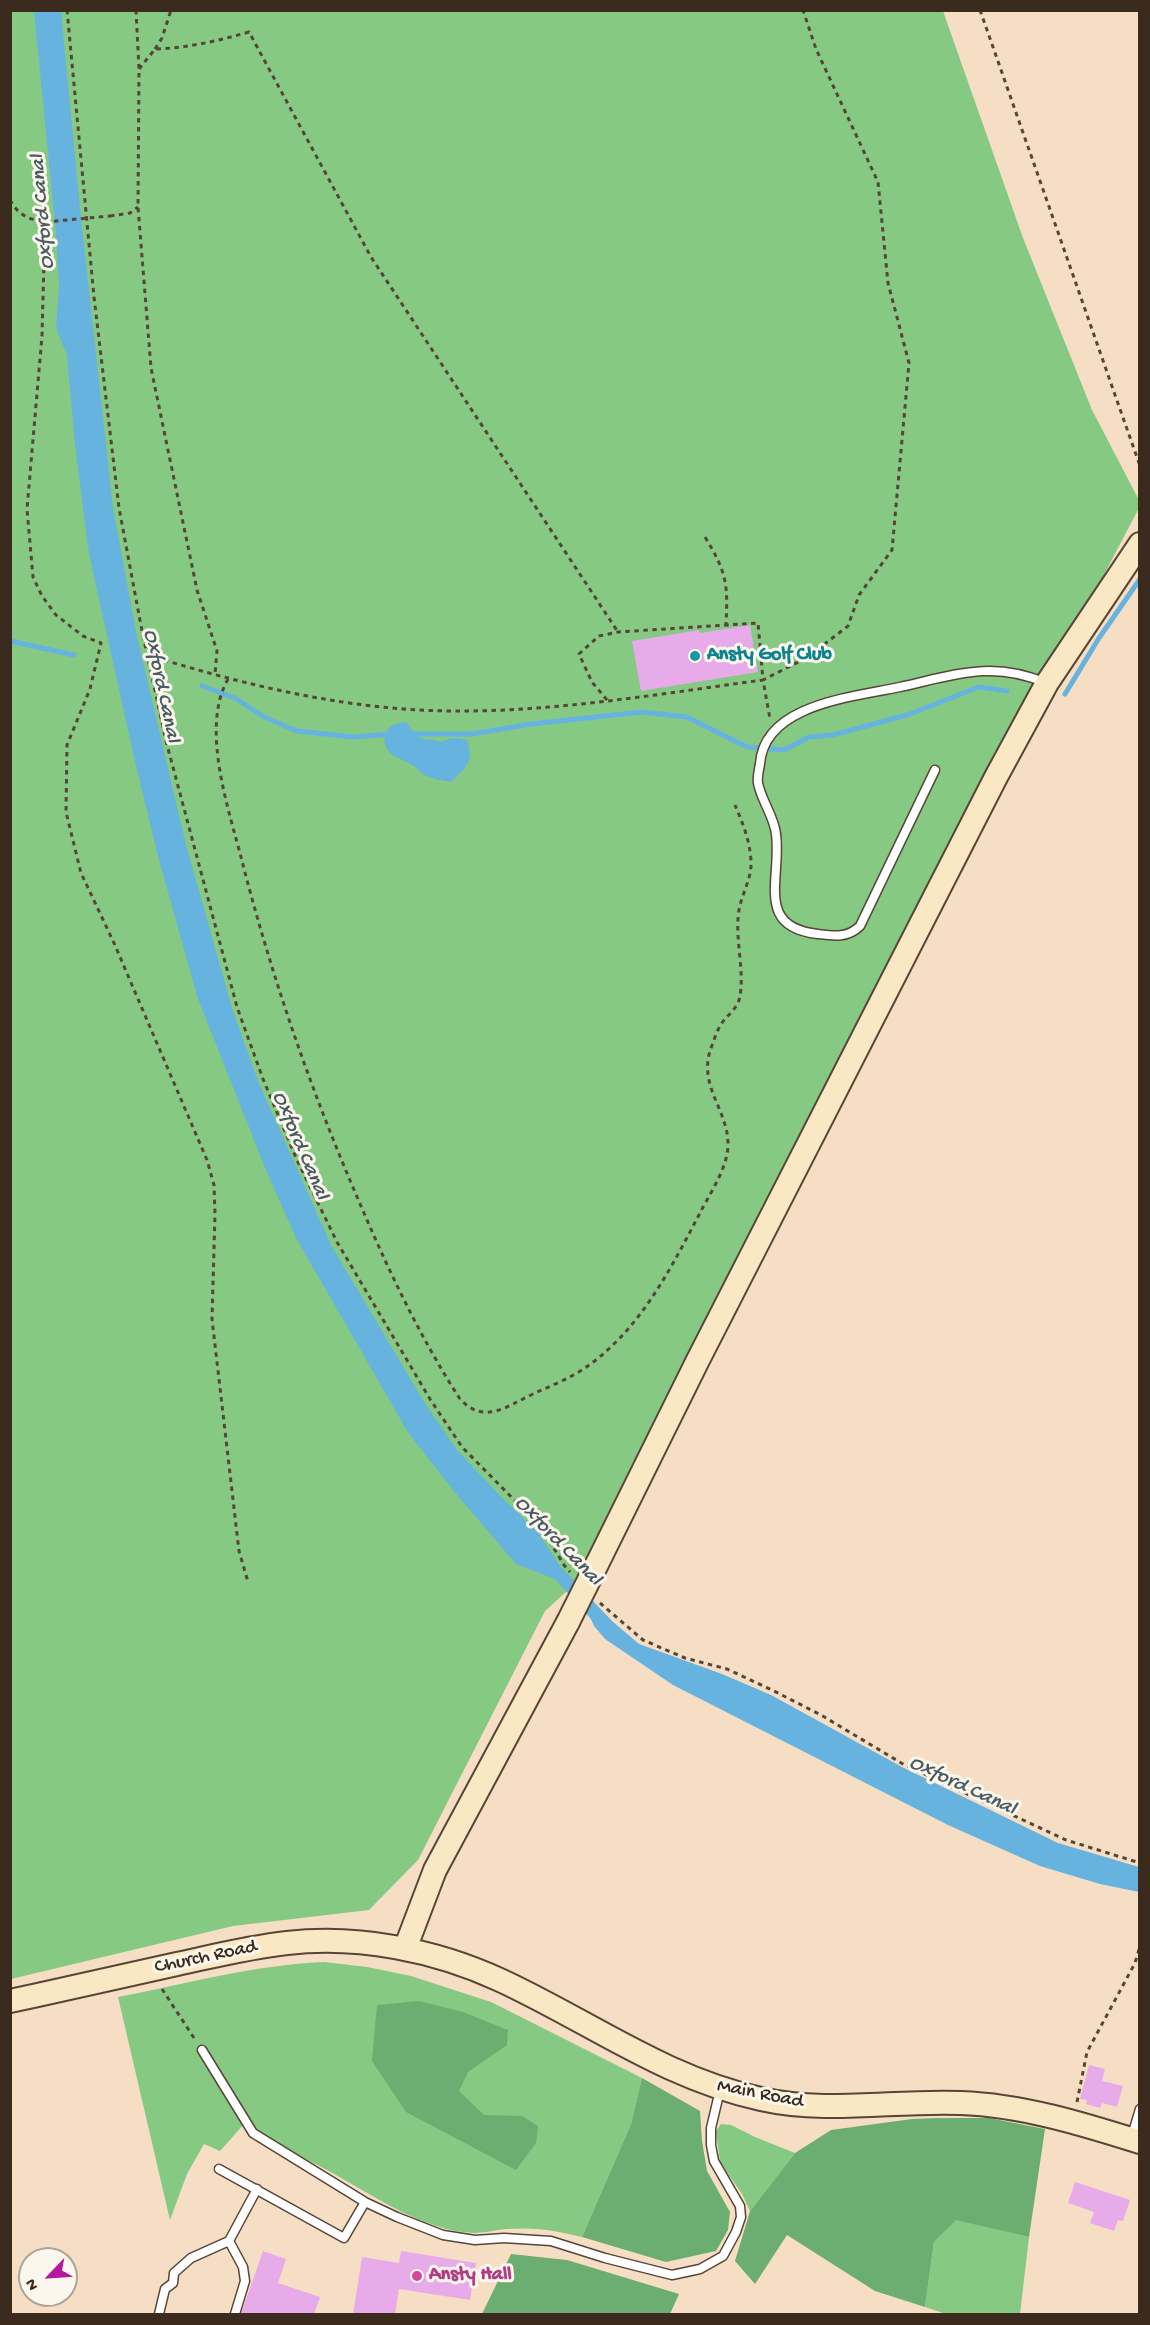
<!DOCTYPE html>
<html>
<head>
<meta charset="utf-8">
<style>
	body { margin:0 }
	#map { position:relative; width:1150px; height:2325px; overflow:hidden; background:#f5dec3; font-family:"Gochi Hand",sans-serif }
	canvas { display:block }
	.frame { position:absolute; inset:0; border:12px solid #3b2a1e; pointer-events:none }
	.north { position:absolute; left:18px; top:2247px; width:60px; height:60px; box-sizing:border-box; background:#fbf7ec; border:2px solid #aea59a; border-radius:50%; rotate:245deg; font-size:16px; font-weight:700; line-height:24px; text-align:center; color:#3b2a1e }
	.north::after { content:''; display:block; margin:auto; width:21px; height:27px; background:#b5179e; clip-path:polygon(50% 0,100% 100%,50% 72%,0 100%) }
</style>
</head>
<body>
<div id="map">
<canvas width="1150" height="2325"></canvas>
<div class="frame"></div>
<div class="north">N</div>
</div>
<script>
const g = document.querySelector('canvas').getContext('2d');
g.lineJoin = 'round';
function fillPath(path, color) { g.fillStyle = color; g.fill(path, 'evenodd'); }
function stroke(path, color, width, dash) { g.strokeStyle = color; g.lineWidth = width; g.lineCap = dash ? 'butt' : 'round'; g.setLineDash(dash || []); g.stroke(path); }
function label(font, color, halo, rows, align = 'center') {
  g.font = font + ' "Gochi Hand",sans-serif'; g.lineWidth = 6; g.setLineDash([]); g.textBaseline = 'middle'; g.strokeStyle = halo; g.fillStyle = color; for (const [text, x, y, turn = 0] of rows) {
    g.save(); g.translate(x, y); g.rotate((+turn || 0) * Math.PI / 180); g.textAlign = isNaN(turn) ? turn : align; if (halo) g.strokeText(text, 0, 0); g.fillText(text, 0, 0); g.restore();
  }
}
const green = new Path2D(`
	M10,11H943L1023,238L1092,410L1140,502L1139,508L1047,683L597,1564L545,1611L418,1860L369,1910L233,1926L11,1979Z
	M324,1962L367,1967L411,1976L491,2002L642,2078L631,2124L582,2237C555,2230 534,2227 506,2229C495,2230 485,2233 474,2233C425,2231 377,2198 336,2175C306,2158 273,2145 245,2123L220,2151L204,2144L187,2174L170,2220L118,1997C186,1984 253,1965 324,1962Z
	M721,2124L731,2125L755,2137L795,2153L750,2211L742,2194L720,2162L716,2131Z
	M956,2219L1029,2237L1020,2314H946L925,2307L934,2242Z`);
const forest = new Path2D(`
	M419,2001L463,2012L508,2030L507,2045L468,2072L459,2091L484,2115L522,2116L538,2126L536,2143L516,2170L406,2112L372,2061L377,2005Z
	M642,2078L700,2111L702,2141L707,2171L730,2212L728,2230L716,2251L666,2262L582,2237L631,2124Z
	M939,2118H989L1045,2129L1029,2237L956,2220L934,2242L925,2307L875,2291L787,2235L755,2284L735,2261L750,2211L795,2153L831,2130L912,2119Z
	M511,2254L567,2260L679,2294L670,2314H482Z`);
const water = new Path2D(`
	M34,11H61L80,209L113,508L136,632L186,845L232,1008L258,1081L331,1245L424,1402L457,1450L505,1501L537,1531L560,1566L612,1621L639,1644L722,1674L771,1695L902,1767L1058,1843L1139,1867V1892L1100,1884L1040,1866L948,1825L673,1685L605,1639L594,1626L591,1619L555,1579L516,1564L458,1496L409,1434L296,1238L266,1170L198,999L159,860L136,766L89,554L75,445L67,355L56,328L59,286L56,234Z
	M406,722C422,744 418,736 442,742C450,736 458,738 467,740C475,761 465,769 451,782C442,780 431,779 423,774C419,771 416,767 412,765C401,758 381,754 385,737C388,725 394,724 406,722Z`);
const stream = new Path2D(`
	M10,641L74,655
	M202,686L235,698L264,717L297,731L353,737L393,734
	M1065,694L1099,638L1140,579
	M408,734H472L531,724L642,712L687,717L747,747L784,750L809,737L833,735L907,715L979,687L1007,691`);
const building = new Path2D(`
	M750,625L758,672L641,691L632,641L699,630L700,633Z
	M1089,2065L1105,2069L1102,2081L1123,2086L1117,2107L1102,2103L1100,2108L1086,2104L1087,2100L1080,2099Z
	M1075,2182L1130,2200L1123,2221L1118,2220L1114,2231L1090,2223L1094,2212L1068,2203Z
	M263,2251L286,2259L278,2283L320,2297L314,2314H241Z
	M401,2251L476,2263L470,2300L399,2289L395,2314H353L362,2257L399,2263Z`);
const path = new Path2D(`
	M67,10L94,297L119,508L142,631L166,741L237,1007L263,1079L297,1160L337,1242L430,1399L462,1447L541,1527L564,1565L570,1572
	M136,10L139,69L138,207L151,368L197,590L217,651L215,674
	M980,10L1140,466
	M155,49L162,38L171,10
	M139,69L155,49C188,48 217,41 249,32L371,257L618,632
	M10,200C18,215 30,220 45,222L42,336L27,509L33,577L42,596L56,615L83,636L101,643L90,689L67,745L66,812L81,873L114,943L207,1160L214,1185L215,1214L212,1319L239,1551L248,1582
	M110,216L130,213L138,207
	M705,537C727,573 728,584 726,625
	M164,660C247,685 331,705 419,710C532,716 651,695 763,680L770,719
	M228,679C200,728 229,810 242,861C271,974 309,1085 355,1192C385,1263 418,1334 460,1399C485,1425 505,1407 533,1394C550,1386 569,1379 585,1368C640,1330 670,1270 700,1213C710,1193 727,1169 728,1146C729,1111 699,1088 710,1051C713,1043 716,1033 720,1026C725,1017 736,1010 739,1000C746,974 734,938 739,910C742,893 752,878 751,861C750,841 743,824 735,805
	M607,700L592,682L579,654L599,636L618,632L758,623L763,680L808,657L848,626L859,595L892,550L909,363L888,283L878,182L816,49L803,10
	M600,1603L643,1640L685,1658L727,1669L774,1691L821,1715L903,1764L1066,1840L1140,1863
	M162,1989L196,2041
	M1077,2102L1087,2052L1135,1963L1140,1946`);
const lane = new Path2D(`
	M935,770L860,926C848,938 834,936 818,934C754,927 782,878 776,834C774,816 761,800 758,783C757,777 759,770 760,764C764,704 854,697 900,687C955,675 992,660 1046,683
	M202,2050L253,2133L365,2202L397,2217L443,2235L475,2240L504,2238L551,2241L605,2258L672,2275L700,2269L723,2256L736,2232L741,2217L740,2206L714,2161L711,2145V2128L720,2090
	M1131,2139L1140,2109
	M219,2169L344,2238L365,2202
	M229,2241L243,2267L245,2281L235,2314
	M159,2314L165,2289L173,2283L174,2273L191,2258L229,2241L257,2189`);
const secondary = new Path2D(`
	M597,1564L698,1360L996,777L1047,683L1140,544
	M405,1949L435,1870L568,1622
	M10,2001C66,1989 122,1976 177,1964C214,1956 250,1947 287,1943C358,1935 435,1950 500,1980C589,2021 664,2078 761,2099C827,2114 895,2100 961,2103C1021,2105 1083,2124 1140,2142`);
const pathBridge = new Path2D(`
	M45,222L110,216`);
const secondaryBridge = new Path2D(`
	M568,1622L597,1564`);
const markers = [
	[695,656,6,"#0f9aa8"],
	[417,2276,6,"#d1479c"]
];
const cultureNames = [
	["Ansty Golf Club",707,656]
];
const streetNames = [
	["Church Road",206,1958,-12],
	["Main Road",760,2095,11]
];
const hotelNames = [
	["Ansty Hall",429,2276]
];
const waterNames = [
	["Oxford Canal",44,212,-95],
	["Oxford Canal",160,686,78],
	["Oxford Canal",299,1146,67],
	["Oxford Canal",557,1542,46],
	["Oxford Canal",962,1787,25]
];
fillPath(green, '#85c983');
fillPath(forest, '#6cad71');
fillPath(water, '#66b3df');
stroke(stream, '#66b3df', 5);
fillPath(building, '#e7abea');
stroke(lane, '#574537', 11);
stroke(secondary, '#574537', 26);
stroke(path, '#574537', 3, [4.5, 4.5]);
stroke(lane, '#fff', 8);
stroke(secondary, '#fae7c3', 22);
stroke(secondaryBridge, '#574537', 26, []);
stroke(pathBridge, '#574537', 3, [4.5, 4.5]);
stroke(secondaryBridge, '#fae7c3', 22);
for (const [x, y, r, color] of markers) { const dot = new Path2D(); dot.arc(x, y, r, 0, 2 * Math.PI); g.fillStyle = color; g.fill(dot); stroke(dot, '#fbf7ec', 2); }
label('bold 20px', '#0d838f', '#fbf7ec', cultureNames, 'left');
label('20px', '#3b2a1e', '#fbf7ec', streetNames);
label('bold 20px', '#b23c85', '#fbf7ec', hotelNames, 'left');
label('italic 21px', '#4a5a62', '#fbf7ec', waterNames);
</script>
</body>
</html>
